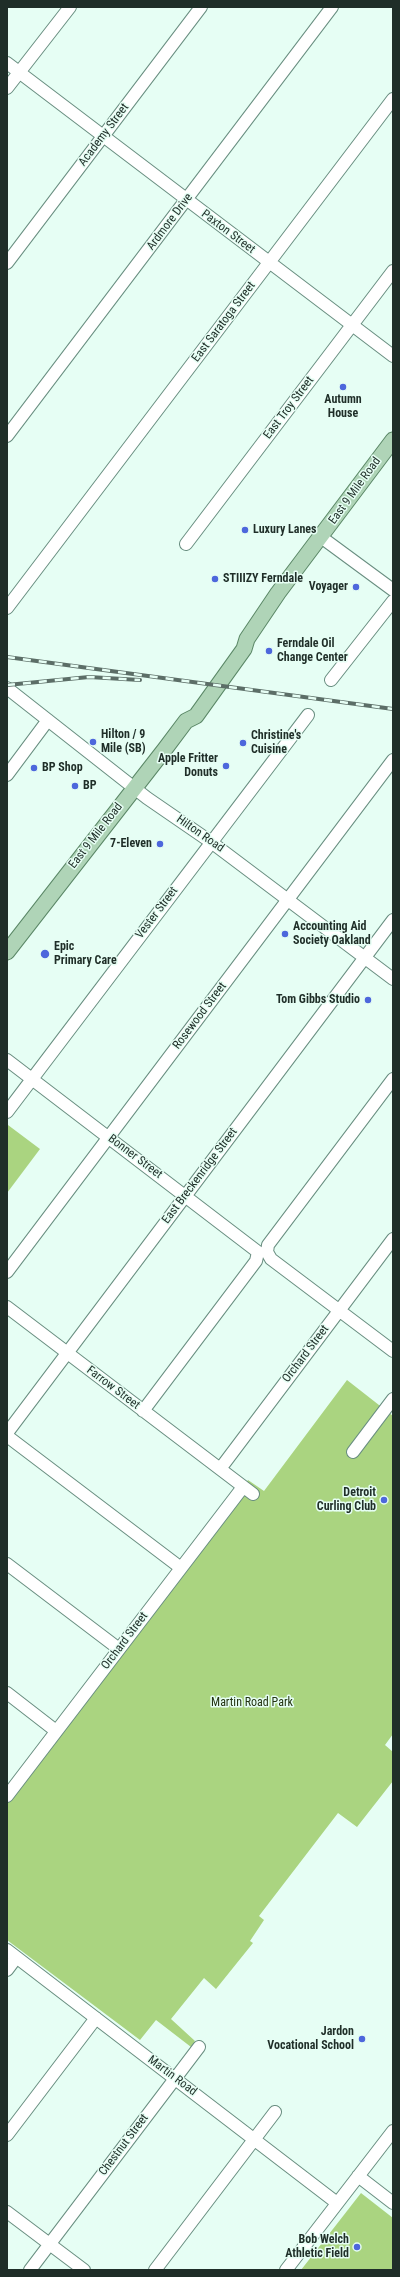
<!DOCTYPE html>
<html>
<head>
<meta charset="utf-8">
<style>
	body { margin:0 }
	#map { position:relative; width:400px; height:2277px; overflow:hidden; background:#e6fef4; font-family:"Roboto Condensed",sans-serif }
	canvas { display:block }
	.frame { position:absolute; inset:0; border:8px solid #1f2e28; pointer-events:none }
</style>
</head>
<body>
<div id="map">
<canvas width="400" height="2277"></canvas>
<div class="frame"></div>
</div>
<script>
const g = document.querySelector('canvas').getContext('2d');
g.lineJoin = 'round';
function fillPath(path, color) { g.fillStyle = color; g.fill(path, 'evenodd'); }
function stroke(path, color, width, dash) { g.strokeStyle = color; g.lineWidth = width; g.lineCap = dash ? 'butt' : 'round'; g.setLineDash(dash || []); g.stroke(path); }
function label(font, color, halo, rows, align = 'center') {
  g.font = font + ' "Roboto Condensed",sans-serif'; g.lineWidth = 3; g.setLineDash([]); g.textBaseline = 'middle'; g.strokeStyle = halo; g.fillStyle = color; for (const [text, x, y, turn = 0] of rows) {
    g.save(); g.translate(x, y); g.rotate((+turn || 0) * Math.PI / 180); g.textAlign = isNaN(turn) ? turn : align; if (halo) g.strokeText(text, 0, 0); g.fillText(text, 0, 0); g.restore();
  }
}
const green = new Path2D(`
	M8,1125L40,1149L7,1193V1127Z
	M347,1380L393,1416V1734L385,1745L393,1752V1781L357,1827L338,1813L259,1916L264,1920L250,1941L253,1943L216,1989L204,1978L171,2019L195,2041L191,2047L156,2020L140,2040L7,1940V1797L248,1480L264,1491Z
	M361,2193L393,2218V2270H301Z`);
const minor = new Path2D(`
	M7,63L393,356
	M7,88L70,7
	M7,263L201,7
	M7,436L332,7
	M321,537L393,590
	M186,544L393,271
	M7,608L393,99
	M331,680L393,601
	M7,688L147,798L211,842L393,979
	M7,775L48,720
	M7,1060L258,1252L256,1261L143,1411
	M393,1079L268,1245L267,1252L271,1259L393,1351
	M7,1112L308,715
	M7,1272L393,760
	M7,1307L253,1494
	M7,1433L393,920
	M7,1436L181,1568
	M353,1452L393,1399
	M220,1469L393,1239
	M7,1564L119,1649
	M7,1693L56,1731
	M7,1796L243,1487
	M7,1950L337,2203
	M7,1970L16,1958
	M7,2135L96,2018
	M358,2176L393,2203
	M7,2212L84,2270
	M30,2270L199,2047
	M155,2270L275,2112
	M286,2270L393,2131`);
const major = new Path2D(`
	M7,952L165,749L186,721L196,716L244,649L247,639L278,593L393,440`);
const rail = new Path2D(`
	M7,657L393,709
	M7,685L89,677L140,680`);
const markers = [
	[343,387,4,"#4d67dc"],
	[245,530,4,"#4d67dc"],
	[215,579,4,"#4d67dc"],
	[356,587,4,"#4d67dc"],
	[269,651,4,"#4d67dc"],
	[93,742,4,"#4d67dc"],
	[243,743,4,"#4d67dc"],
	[226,766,4,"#4d67dc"],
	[34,768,4,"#4d67dc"],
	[75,786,4,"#4d67dc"],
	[160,844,4,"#4d67dc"],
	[285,934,4,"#4d67dc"],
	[45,954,5,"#4d67dc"],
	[368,1000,4,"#4d67dc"],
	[384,1500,4,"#4d67dc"],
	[362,2039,4,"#4d67dc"],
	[357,2247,4,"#4d67dc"]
];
const streetNames = [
	["Academy Street",104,135,-53],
	["Ardmore Drive",170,222,-53],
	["Paxton Street",228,232,37],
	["East Saratoga Street",224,322,-53],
	["East Troy Street",289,408,-53],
	["East 9 Mile Road",355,491,-54],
	["Hilton Road",200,834,35],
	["East 9 Mile Road",96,836,-52],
	["Vester Street",157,913,-53],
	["Rosewood Street",200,1016,-53],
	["Bonner Street",135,1157,37],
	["East Breckenridge Street",200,1176,-53],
	["Orchard Street",306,1354,-53],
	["Farrow Street",113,1388,37],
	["Orchard Street",125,1641,-53],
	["Martin Road",172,2076,37],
	["Chestnut Street",124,2145,-53]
];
const poiNames = [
	["Autumn",343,400,"center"],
	["House",343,414,"center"],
	["Luxury Lanes",253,530],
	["STIIIZY Ferndale",223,579],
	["Voyager",348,587,"right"],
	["Ferndale Oil",277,644],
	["Change Center",277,658],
	["Hilton / 9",101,735],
	["Mile (SB)",101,749],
	["Christine's",251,736],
	["Cuisine",251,750],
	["Apple Fritter",218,759,"right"],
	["Donuts",218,773,"right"],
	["BP Shop",42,768],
	["BP",83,786],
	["7-Eleven",152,844,"right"],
	["Accounting Aid",293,927],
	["Society Oakland",293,941],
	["Epic",54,947],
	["Primary Care",54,961],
	["Tom Gibbs Studio",360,1000,"right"],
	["Detroit",376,1493,"right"],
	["Curling Club",376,1507,"right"],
	["Jardon",354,2032,"right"],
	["Vocational School",354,2046,"right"],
	["Bob Welch",349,2240,"right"],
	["Athletic Field",349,2254,"right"]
];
const parkNames = [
	["Martin Road Park",252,1703]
];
fillPath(green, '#aad480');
stroke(minor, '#698e80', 14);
stroke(major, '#5a8766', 17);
stroke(minor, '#fff', 12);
stroke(major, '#afd4b7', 15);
stroke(rail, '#5c6e67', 4);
stroke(rail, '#e6fef4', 2.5, [8]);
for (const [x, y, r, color] of markers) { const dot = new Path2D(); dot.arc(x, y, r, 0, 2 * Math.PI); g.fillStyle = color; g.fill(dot); stroke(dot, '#e6fef4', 1.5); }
label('12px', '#1f2e28', '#e6fef4', streetNames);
label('bold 12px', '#1f2e28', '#e6fef4', poiNames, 'left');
label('12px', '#233310', '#e6fef4', parkNames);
</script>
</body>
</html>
